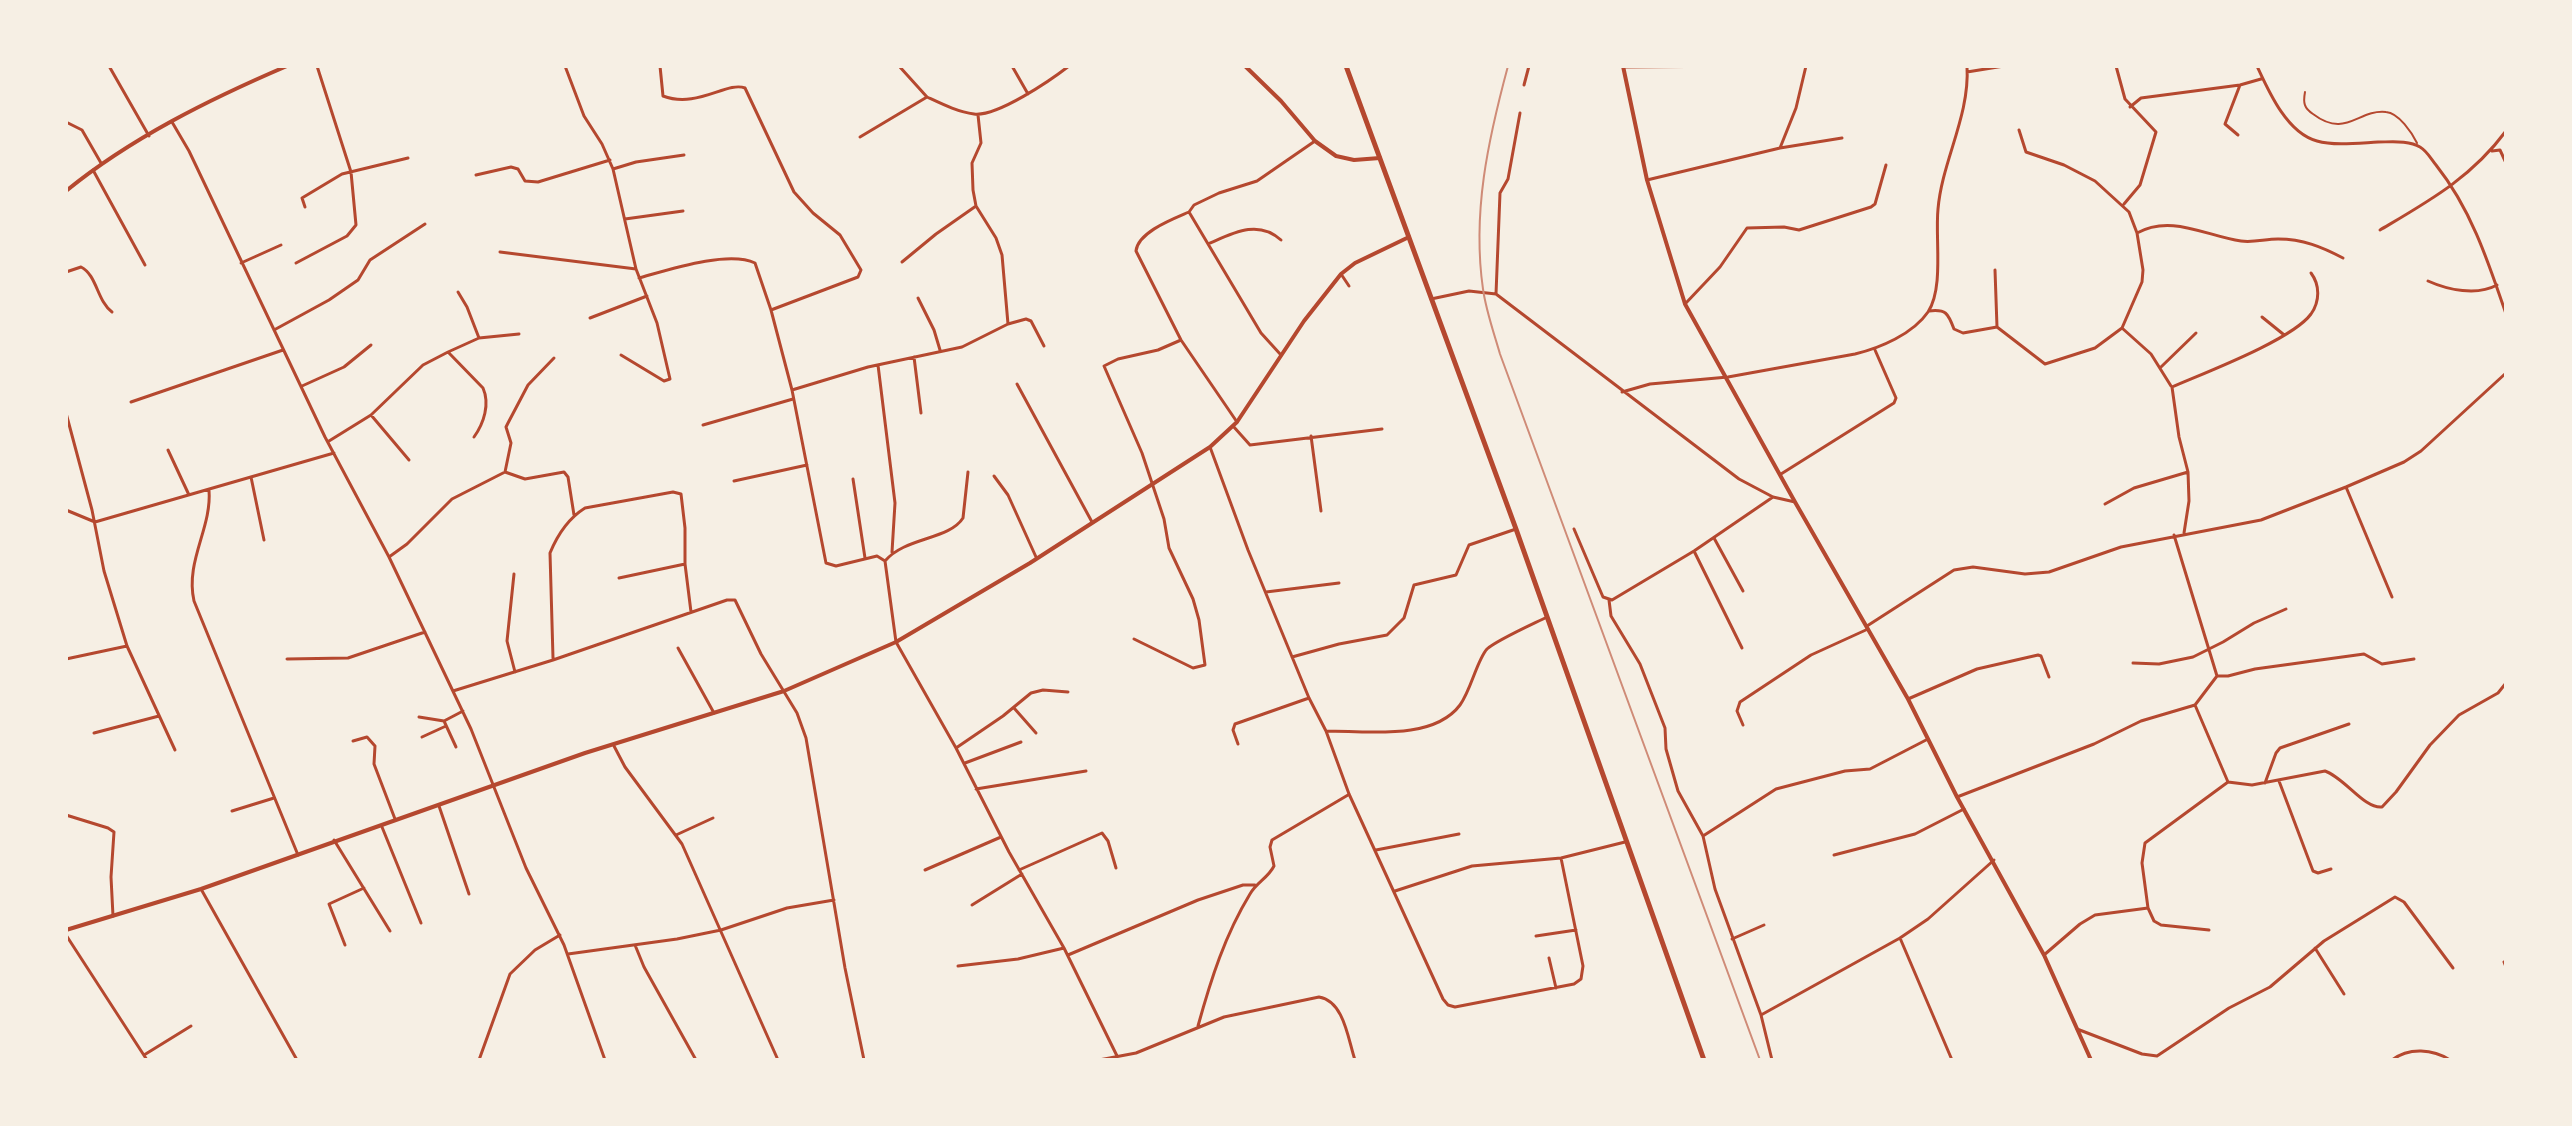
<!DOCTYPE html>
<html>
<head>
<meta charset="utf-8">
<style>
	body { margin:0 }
	#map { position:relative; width:2572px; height:1126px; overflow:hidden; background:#f6efe4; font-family:Lato,sans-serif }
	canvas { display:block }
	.frame { position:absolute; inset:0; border:68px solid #f6efe4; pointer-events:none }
</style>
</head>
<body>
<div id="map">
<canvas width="2572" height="1126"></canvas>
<div class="frame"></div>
</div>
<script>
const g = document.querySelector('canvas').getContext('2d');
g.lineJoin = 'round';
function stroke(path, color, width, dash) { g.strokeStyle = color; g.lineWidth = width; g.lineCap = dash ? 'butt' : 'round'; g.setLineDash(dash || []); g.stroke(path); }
const service = new Path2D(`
	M2305,92C2303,103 2304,108 2313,114C2346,139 2358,109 2386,112C2399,113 2412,133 2417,143`);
const minor = new Path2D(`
	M109,66L149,136
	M565,66L584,116L602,144L613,169L636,269L657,323L670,379L664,381L621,355
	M660,66L663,96C697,109 727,81 745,88L794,192L813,213L840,235L861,270L858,277L771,310
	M899,66L927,97
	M1012,66L1028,94
	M2116,66L2125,99L2156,132L2140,185L2124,204
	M2257,66C2269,92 2287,133 2317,141C2334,146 2359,143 2378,142C2391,142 2409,140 2420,147C2427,151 2431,159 2436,165C2471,209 2488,261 2506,314
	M1623,67L1749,66
	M1967,72L2004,66
	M1524,85L1529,66
	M2130,107L2141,98L2240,85L2261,79
	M66,122L82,130L101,163
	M172,122L189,151L325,437L389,557L471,729L526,868L564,945L605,1060
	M2019,130L2026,152L2064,165L2095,181L2129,212L2137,233L2143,270L2142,282L2122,328L2151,354L2171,386
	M2238,135L2225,124L2240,85
	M860,137L927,97C942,104 958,112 974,114C997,117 1051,80 1069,66
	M1780,148L1796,108L1806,66
	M2492,151L2500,150L2506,163
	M613,169L636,162L684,155
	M93,170L145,265
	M476,175L511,167L518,169L525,181L538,182L610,160
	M1647,180L1780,148L1842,138
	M305,207L302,198L342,174L408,158
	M1189,212C1173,219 1138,232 1136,251L1181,340L1237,422
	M625,219L683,211
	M2380,230C2429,201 2471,178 2506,131
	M2137,233C2171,214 2206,236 2241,241C2253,243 2265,239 2278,239C2303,239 2322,247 2343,258
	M1208,244C1233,233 1258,219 1281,240
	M500,252L636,269
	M902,262L936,234L976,206
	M241,263L281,245
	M296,263L347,236L356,225L351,172L317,66
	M66,272L81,267C97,275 97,301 112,312
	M1341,274L1349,286
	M639,278C668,270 728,250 755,263L771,310L792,390L826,563L836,566L877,556L885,561L896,642L956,748L1009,852L1064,948L1119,1060
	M2428,281C2448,290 2477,296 2497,285
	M458,292L467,307L479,338
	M1496,294L1500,193L1508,179L1520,113
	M918,298L934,330L940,350
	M1431,299L1469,291L1496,294L1739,479L1773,497L1795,502
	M1685,304L1720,267L1747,228L1784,227L1799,230L1871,207L1875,204L1886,165
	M1929,311C1946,309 1948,313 1954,329L1963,333L1997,327L1995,270
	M2262,317L2283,334
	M590,318L647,296
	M1008,324L1026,319L1031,321L1044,346
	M1997,327L2045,364L2095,348L2122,328
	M274,330L329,300L358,280L370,260L425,224
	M448,352L479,338L519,334
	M1281,355L1261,333L1189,212L1194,205L1219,193L1257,181L1315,141
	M914,357L921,413
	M878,365L895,503L892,552
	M2161,367L2196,333
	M1017,384L1092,522
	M302,386L344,367L371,345
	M792,390L868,367L962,347L1008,324L1002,255L996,238L976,206L973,190L972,163L981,143L978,115
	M1622,392L1650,384L1728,377L1855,354C1880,348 1913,334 1928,312C1944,288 1935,238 1938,209C1942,161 1970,116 1967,66
	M131,402L283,350
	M66,413L92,510L104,571L127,646L175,750
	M371,415L409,460
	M703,425L793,399
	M1233,426L1250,445L1382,429
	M1311,436L1321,511
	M329,441L371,415L423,365L448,352L483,388C490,404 484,423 474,437
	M1210,447L1248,550L1309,698L1326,731L1349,794L1443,999L1448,1005L1455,1007L1574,984L1581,979L1583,966L1561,858
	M168,450L189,495
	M505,472L511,443L506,427L508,423L528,385L554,358
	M1781,474L1894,403L1896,398L1875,350
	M994,476L1008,495L1036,557
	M251,477L264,540
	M853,479L865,558
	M734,481L807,465
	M2346,487L2392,597
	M209,490C212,528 185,561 194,601L298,855
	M2105,504L2134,488L2188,472
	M66,510L95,522L334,453
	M1574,529L1603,597L1612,600L1694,551L1773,497
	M2184,533L2189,501L2188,472L2179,437L2172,387C2204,373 2292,340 2311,314C2320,301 2320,285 2311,273
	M2174,535L2217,676L2195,705
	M1714,538L1743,591
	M1694,551L1742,648
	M389,557L407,544L452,499L505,472L525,479L564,472L568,477L574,515
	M885,561C905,537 949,540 963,518L968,472
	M514,574L507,641L515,672
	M619,578L685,564
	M1266,592L1339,583
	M1609,600L1611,616L1640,664L1665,728L1666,749L1678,791L1703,836L1715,889L1761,1015L1900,938L1928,919L1994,860
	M1867,626L1954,570L1973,567L2025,574L2049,572L2121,547L2261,520L2346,487L2404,462L2421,451L2506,373
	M1134,639L1193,668L1205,665L1199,620L1193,599L1169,548L1164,519L1142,453L1104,366L1118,359L1158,350L1181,340
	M678,648L714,713
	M1292,657L1339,644L1387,635L1404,618L1414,585L1456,575L1469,545L1516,529
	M553,658L550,553C557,536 569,518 585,508L673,492L681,494L685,528V564L691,612
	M66,659L127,646
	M287,659L348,658L425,632
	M2133,663L2159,664L2193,657L2223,642L2254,623L2286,609
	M2217,676H2228L2255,669L2364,654L2382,664L2414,659
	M453,691L553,660L727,600H735L761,654L797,713L806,738L845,968L864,1060
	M1908,699L1977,669L2038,655L2041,656L2049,677
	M1014,708L1036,733
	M419,717L444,721
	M1743,725L1737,711L1740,702L1811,655L1868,629
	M1326,731C1367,731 1433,741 1460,705C1471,690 1477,660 1487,649C1497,640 1533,624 1547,617
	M94,733L159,716
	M422,737L446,726
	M353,741L367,737L375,746L374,764L395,819
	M1238,744L1233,730L1235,724L1309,698
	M614,746L625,767L682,844L778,1060
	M456,747L444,721L463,711
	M956,748L1003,716L1031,693L1043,690L1068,692
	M965,763L1021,742
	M2279,781L2313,871L2318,873L2331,869
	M2228,782L2252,785L2325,771C2345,778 2364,809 2382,807L2396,792L2430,745L2459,715L2498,693L2506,683
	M2265,783L2276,753L2280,748L2349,724
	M976,789L1086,771
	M1957,797L2094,744L2141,721L2195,705L2228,782L2145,843L2142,863L2148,908L2095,915L2080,924L2044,955
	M439,806L469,894
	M232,811L274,798
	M66,815L108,828L114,832L111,877L113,916
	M382,827L421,923
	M676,835L713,818
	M1703,836L1776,789L1845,771L1870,769L1928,739
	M334,840L390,931
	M1376,850L1459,834
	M1834,855L1915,834L1964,809
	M925,870L1001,837
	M1019,870L1102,833L1108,841L1116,868
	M201,889L297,1060
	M1395,891L1472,866L1561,858L1625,842
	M972,905L1022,874
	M2148,908L2154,921L2161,925L2209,930
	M66,935L147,1060
	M1536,936L1576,930
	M1900,938L1952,1060
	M1732,939L1764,925
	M345,945L329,904L364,888
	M635,945L644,967L696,1060
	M2315,948L2344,994
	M568,954L677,939L721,930L787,908L834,900
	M1068,955L1198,900L1243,885H1255
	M1549,958L1556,988
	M2504,962L2506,967
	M958,966L1018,959L1064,948
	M1761,1015L1772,1060
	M1198,1026C1211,979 1225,935 1250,894C1257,882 1268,878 1274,866L1270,847L1272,840L1348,795
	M2077,1029L2142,1054L2157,1056L2229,1008L2270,987L2324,941L2395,897L2404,902L2453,968
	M144,1055L191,1026
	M479,1060L510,974L535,950L560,935
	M1099,1060L1136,1053L1224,1017L1319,997C1344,1001 1348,1039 1355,1060
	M2392,1060C2409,1047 2433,1049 2450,1060`);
const tertiary = new Path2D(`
	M66,930L201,889L585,753L784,691L896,642L1030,563L1210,447L1237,422L1304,321L1341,274L1355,263L1409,237`);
const secondary = new Path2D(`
	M1245,66L1281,101L1315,141L1336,156L1354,160L1380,158
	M1623,66L1647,180L1685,304L1795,502L1908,699L1957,797L2044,955L2091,1060
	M66,191C131,138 210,99 287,66`);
const trunk = new Path2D(`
	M1346,66L1516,529L1704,1060`);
const rail = new Path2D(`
	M1508,66C1488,140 1472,213 1483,289C1486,311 1494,333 1500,354L1760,1060`);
stroke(service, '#b5482f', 2);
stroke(minor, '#b5482f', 3);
stroke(tertiary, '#b5482f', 4);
stroke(secondary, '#b5482f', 4);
stroke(trunk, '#b5482f', 5);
stroke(rail, '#cf8b77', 2);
</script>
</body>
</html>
